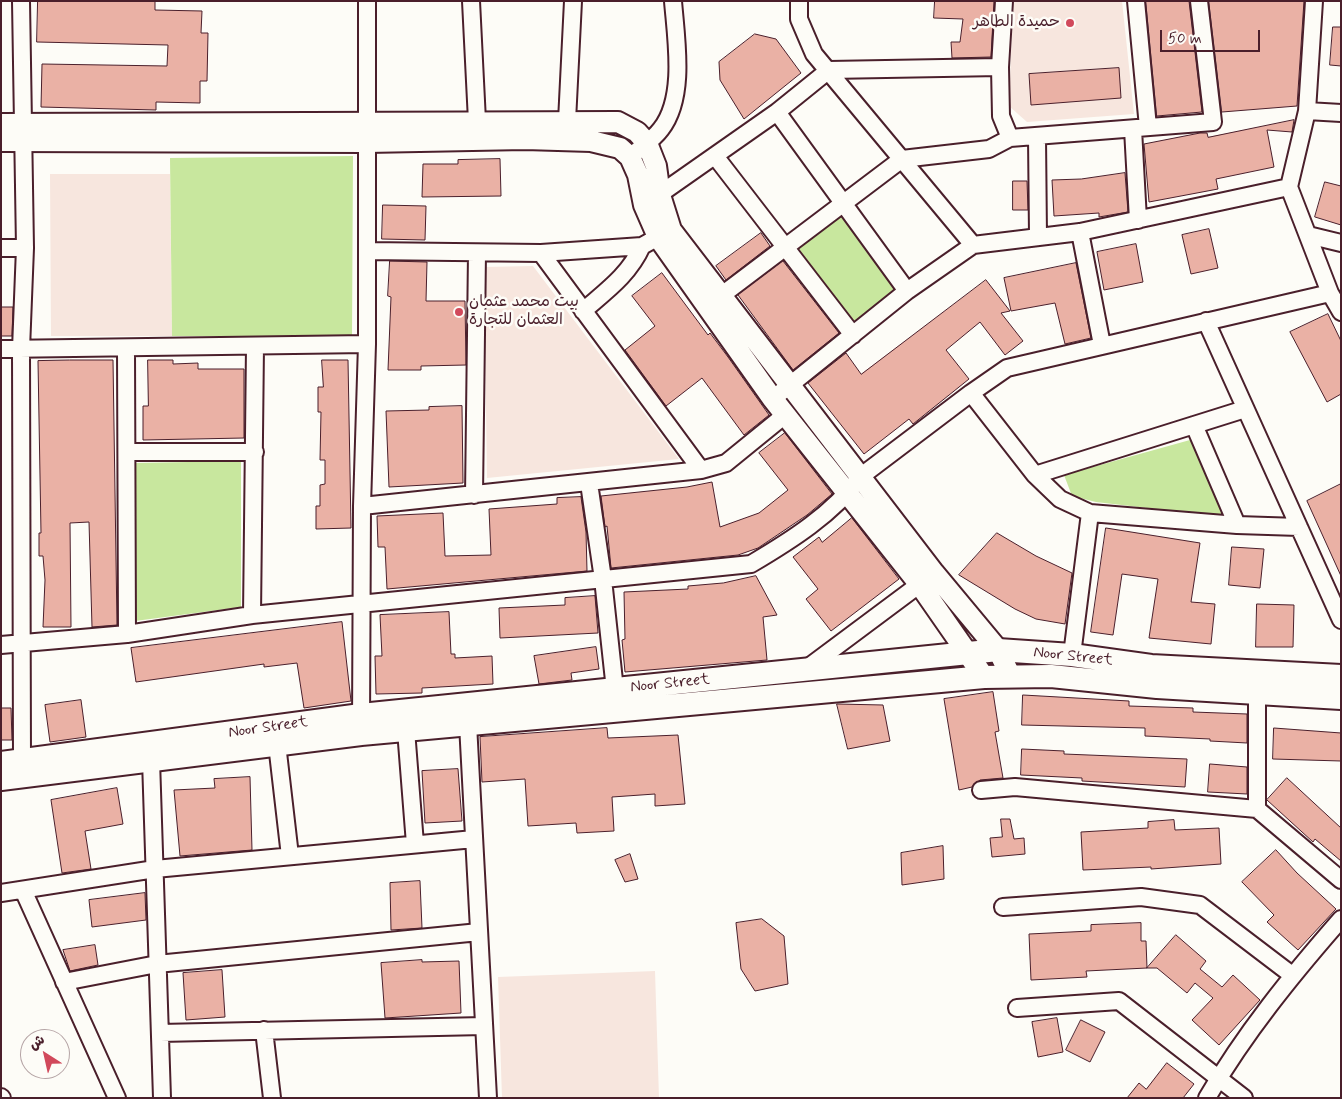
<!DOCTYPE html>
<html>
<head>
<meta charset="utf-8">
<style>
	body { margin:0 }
	#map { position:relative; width:1342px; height:1099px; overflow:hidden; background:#fdfcf7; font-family:Mynerve,"Playpen Sans Arabic",sans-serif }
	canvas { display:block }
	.frame { position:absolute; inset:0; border:2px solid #4a1f2b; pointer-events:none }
	.north { position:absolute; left:20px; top:1029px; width:50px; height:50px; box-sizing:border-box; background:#fdfcf7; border:1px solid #b5a4a5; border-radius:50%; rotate:325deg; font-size:14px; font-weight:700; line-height:20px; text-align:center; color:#4a1f2b }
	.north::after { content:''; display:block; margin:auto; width:18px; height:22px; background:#d1495b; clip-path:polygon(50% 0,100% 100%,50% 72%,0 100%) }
	.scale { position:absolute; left:1160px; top:30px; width:100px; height:22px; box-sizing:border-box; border:2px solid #4a1f2b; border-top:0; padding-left:6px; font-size:15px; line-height:18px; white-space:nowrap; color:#4a1f2b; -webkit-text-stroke:4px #fdfcf7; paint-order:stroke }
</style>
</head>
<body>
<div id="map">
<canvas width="1342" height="1099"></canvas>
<div class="frame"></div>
<div class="north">ش</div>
<div class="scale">50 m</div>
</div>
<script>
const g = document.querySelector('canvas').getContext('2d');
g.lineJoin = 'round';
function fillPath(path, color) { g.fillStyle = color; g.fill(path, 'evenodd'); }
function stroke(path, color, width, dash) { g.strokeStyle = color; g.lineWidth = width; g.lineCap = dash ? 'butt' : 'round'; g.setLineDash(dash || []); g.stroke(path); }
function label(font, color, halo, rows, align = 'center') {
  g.font = font + ' Mynerve,"Playpen Sans Arabic",sans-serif'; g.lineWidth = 5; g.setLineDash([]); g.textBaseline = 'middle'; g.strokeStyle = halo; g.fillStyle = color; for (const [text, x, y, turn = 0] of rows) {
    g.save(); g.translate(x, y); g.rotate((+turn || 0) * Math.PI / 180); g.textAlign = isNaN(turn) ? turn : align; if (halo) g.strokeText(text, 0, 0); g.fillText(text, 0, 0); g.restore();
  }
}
const built = new Path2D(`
	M1013,1H1122L1134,114L1027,122L1009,106Z
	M50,174H170L172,336H51Z
	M533,266L679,459L487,478L484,267Z
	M655,971L659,1098H502L498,977Z`);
const green = new Path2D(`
	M353,156L352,337L172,336L170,158Z
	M841,214L897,292L853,326L796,250Z
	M1190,440L1224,517L1096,502L1072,496L1064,475Z
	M241,461V607L135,621L136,463Z`);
const building = new Path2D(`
	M38,1H155V10L202,11L201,33H208L207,81H200V103L156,102V110L41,107L42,64L167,66L168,45L37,42Z
	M935,1H994L991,57L952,58L951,42H960L963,19L934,18Z
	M1146,1H1189L1202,112L1157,116Z
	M1209,1H1304L1297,106L1222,112Z
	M1333,27H1341V66L1330,65Z
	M755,34L776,39L801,73L744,119L720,80L719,62Z
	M1119,68L1121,98L1031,105L1029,74Z
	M1294,120L1292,132L1267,130L1274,167L1216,179L1218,189L1149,202L1144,144L1200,133H1207L1208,137Z
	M500,159L501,196L422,197L423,164H458V160Z
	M1125,173L1128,212L1099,217V213L1054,216L1052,180L1081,179Z
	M1013,181H1027L1028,210H1013Z
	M1325,182L1341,186V225L1315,217Z
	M383,205L426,206L425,240L382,239Z
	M1209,229L1218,268L1191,274L1182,235Z
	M761,233L770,246L726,280L716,266Z
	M1136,244L1143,282L1104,290L1097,252Z
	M390,261L427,262L426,301H465L466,365L421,366V370H388L391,297L388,296Z
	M783,261L839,333L793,370L738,295Z
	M1076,263L1091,338L1065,344L1055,303L1011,311L1004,278Z
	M662,273L708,335L710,333L728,357L769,415L744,435L702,378L666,406L625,350L655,326L632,296Z
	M986,280L1010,311L1001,313L1023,341L1005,355L980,322L946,350L969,379L913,424L909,419L864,454L808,383L846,353L861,374Z
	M1,307H13L12,336H1Z
	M1328,314L1341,341V394L1327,402L1290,332Z
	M70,360H113L117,625L92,627L89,522L70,523L71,627H43L45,580L43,556H39V533H41L38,361Z
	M148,360H173V364L198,363V369H244V438L143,440V406H148Z
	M322,360H348L351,528L316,529V506H320V485L325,484V460H320L321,412H318V387H323Z
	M462,406L463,483L389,487L386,411L429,410V407Z
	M785,433L832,494L807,515L758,548L738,555L611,568L607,526L605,527L601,496L687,487L712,482L720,527L759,513L788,490L759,453Z
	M1341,484V576L1307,501Z
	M581,497L586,532L587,571L387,589L385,547H378L377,516L443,513L445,556L491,555L489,509L557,504V498Z
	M852,518L899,579L831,631L806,599L818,589L793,557L819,537L822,542Z
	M1106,528L1200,543L1191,602L1215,604L1211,644L1149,638L1158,579L1122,574L1113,635L1091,632Z
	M997,533L1036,556L1072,573L1065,624L1036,619L1015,609L959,575Z
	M1232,547L1264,549L1260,588L1229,585Z
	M756,576L777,615L763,617L767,660L625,672L622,640L625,639L624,592L688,589V586L723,583Z
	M595,596L598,633L500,638L499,608L565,605V598Z
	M1257,604L1294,605L1293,647H1256Z
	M449,612L451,654H455V658L492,656L493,684L422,688V693L376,694L375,656H382L380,615Z
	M342,622L351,701L304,708L297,663L264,667V664L136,682L131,648Z
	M596,647L599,669L571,673L572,680L539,684L534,656Z
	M993,692L999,731L995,732L1003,778L980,780L972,787L959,790L944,699Z
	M1023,695L1129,701V706L1193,708V712L1247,714V743L1210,741V739L1145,736V728L1022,725Z
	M81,700L86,737L50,742L45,705Z
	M837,704L883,705L890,741L848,749Z
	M1,708H11L12,740H1Z
	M607,728L608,738L678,735L685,804L655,806V794L612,797L614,831L577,833L576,823L528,826L525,779L482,782L480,737Z
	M1274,728L1341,733V761L1273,759Z
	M1022,749L1064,751V754L1187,759L1185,787L1082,781V778L1021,775Z
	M1210,764L1247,767V794L1208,792Z
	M458,769L462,821L425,823L422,771Z
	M250,777L252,850L180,856L174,790L215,788L214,779Z
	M1287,778L1341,828V861L1315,839L1313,842L1267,800Z
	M117,788L123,824L85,831L91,869L62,873L51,800Z
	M1001,819H1010L1014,839L1024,838L1025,854L992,857L990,838L1002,837Z
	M1174,820L1175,830L1219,828L1221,864L1151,869V867L1083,870L1081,832L1148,828V822Z
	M943,846L944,879L902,885L901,853Z
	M1276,850L1297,873L1336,909L1298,950L1267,922L1274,915L1242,882Z
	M630,854L638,879L625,882L615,860Z
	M420,881L422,928L391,930L390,883Z
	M145,893L146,920L92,927L89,900Z
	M762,919L784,936L788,984L755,991L741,969L736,923Z
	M1141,923V941H1146L1147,968L1086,971L1087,977L1031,980L1029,934L1091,931V925Z
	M1176,935L1206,961L1200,969L1222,987L1233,975L1260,1000L1219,1045L1192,1020L1213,998L1195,983L1187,993L1157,968H1147Z
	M95,945L98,965L70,971L63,950Z
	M422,960V962L459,961L461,1013L385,1018L381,963Z
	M222,970L225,1017L186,1020L183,973Z
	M1057,1018L1063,1052L1038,1057L1032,1022Z
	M1081,1020L1105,1032L1090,1062L1066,1050Z
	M1167,1063L1194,1084L1183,1098H1127L1139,1083L1146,1089Z`);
const minor = new Path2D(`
	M21,1L25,248L21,349L22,760
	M471,1L477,121
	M799,1V19L814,54L973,245
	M1004,1L1000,67L1001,116L1010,138L1213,122L1199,1
	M1136,1L1148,127
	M1314,1L1307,111L1289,187L1330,293L1341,312
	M1307,111L1341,113
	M777,112L907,291
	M567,121L573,1
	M1133,129L1138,220
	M1037,137L1038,236
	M715,156L853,335
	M630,157C640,148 653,140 661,129C686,97 676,39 673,1
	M650,201L777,112L829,70L1000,67
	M1080,232L1102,345
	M1308,235L1341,243
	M1,248H25
	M367,251L541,253L642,246L669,231
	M541,253L701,470
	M722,295L902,159L989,149L1010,138
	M583,311C606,291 629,275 642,246
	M1206,321L1341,620
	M1,349L367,344
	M126,349L127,634
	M780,393L907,291L973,245L1080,232L1289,187
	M971,393L1035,475L1060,499L1090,513L1237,525L1299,527
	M1194,425L1237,525
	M127,452H255
	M1035,475L1245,409
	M589,483L603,579L615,690
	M474,495L477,253
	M362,506L701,470L726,463L785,415
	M252,615L255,346
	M1,645L127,634L252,615L751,564C790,541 833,514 860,477L971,393L1007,368L1330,293
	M1072,655L1090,513
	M806,669L928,578
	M468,724L488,1098
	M361,726L362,506L367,344V1
	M406,730L415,844
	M277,744L290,856
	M151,760L162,1098
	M981,790L1015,787L1257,809L1341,880
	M1257,809V693
	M23,890L117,1098
	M1,893L155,869L474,839
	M1003,907L1141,897L1200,905L1292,975
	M64,982L157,964L479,932
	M1017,1008L1119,1001L1244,1098
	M264,1030L272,1098
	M160,1033L484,1026
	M1,1097L2,1098
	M1207,1098C1244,1034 1292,975 1341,919`);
const tertiary = new Path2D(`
	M1,124L618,122L637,132L647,143L656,166L660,195L671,230L934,573L998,650L1011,677
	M1,141L367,142L525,139L591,141L620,148L630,157L638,175L644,205L658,237L772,398L920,585L984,677`);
const secondary = new Path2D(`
	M1,763L361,715L998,650L1072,655L1151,666L1341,676
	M1,779L361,734L984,677L1051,676L1157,687L1341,698`);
const markers = [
	[1070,23,5,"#d1495b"],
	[459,312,5,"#d1495b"]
];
const poiNames = [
	["حميدة الطاهر",1060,23],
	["بيت محمد عثمان",469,303,"left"],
	["العثمان للتجارة",469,321,"left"]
];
const streetNames = [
	["Noor Street",1073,657,6],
	["Noor Street",670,684,-6],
	["Noor Street",268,728,-8]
];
fillPath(built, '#f7e6de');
fillPath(green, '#c8e79e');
fillPath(building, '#eab1a5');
stroke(building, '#4a1f2b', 1);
stroke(minor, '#4a1f2b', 20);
stroke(tertiary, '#4a1f2b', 24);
stroke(secondary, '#4a1f2b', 26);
stroke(minor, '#fdfcf7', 16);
stroke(tertiary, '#fdfcf7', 20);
stroke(secondary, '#fdfcf7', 22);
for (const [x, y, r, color] of markers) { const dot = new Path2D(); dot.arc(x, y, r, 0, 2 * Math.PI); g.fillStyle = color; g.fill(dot); stroke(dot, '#fdfcf7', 2); }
label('16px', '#4a1f2b', '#fdfcf7', poiNames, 'right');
label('16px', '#4a1f2b', '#fdfcf7', streetNames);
</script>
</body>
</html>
